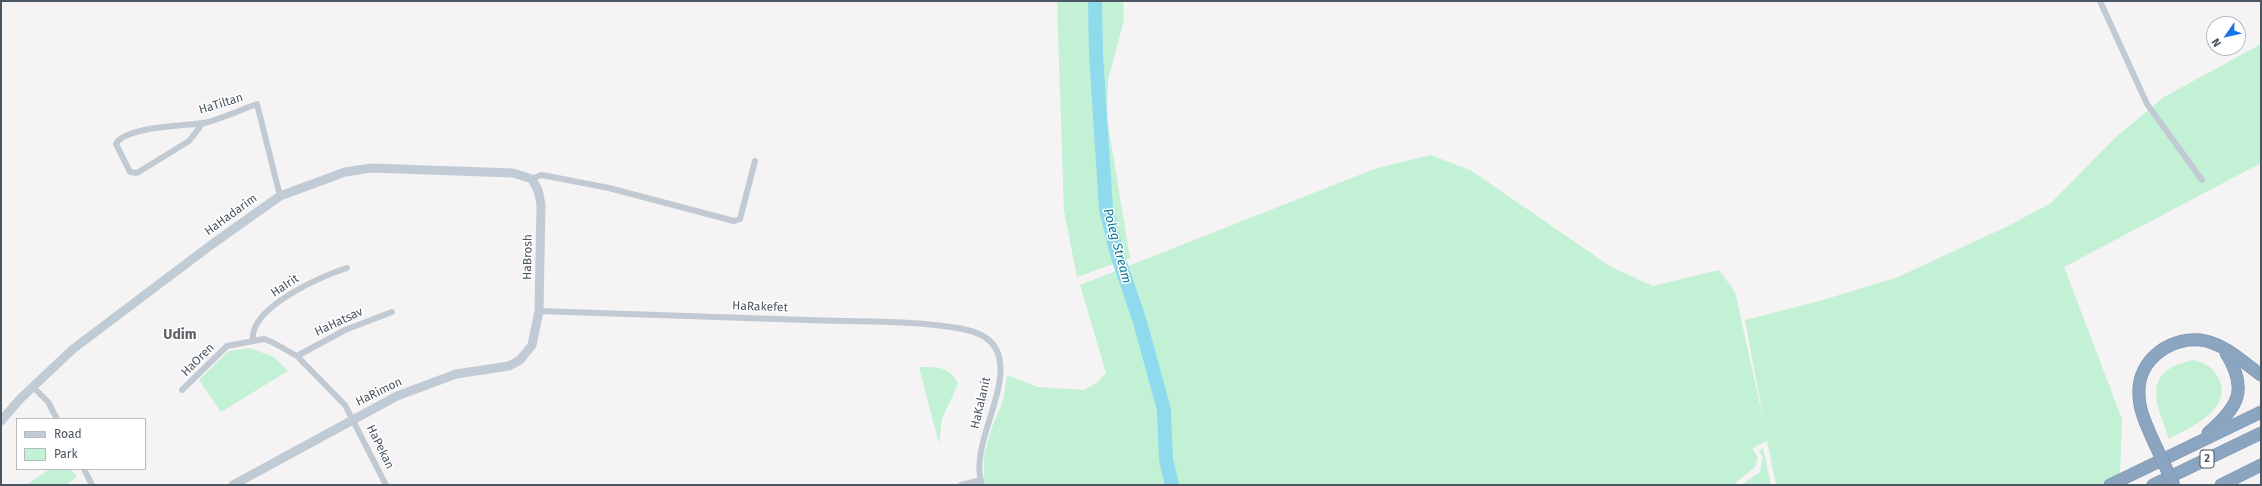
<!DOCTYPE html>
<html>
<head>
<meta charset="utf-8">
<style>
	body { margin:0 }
	#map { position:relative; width:2262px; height:486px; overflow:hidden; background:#f5f3f3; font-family:"Fira Sans",sans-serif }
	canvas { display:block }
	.frame { position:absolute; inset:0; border:2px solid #4a5661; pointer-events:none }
	.legend { position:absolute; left:16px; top:418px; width:130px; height:52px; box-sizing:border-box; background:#fff; border:1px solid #b7bbc0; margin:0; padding:5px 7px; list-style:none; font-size:12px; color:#4a5661 }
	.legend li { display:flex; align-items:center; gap:8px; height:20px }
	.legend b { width:20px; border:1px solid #b7bbc0 }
	.north { position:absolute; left:2206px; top:16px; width:40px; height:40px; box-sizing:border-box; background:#fff; border:1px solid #b7bbc0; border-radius:50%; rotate:236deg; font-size:11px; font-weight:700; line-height:16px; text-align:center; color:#4a5661 }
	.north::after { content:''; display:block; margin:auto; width:14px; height:18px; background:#1a73e8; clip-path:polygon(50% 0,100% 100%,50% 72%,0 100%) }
</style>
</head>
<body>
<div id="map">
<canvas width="2262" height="486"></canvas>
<div class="frame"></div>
<ul class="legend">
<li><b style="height:5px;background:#c1cbd6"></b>Road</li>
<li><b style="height:11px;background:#c3f1d5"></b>Park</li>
</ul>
<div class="north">N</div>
</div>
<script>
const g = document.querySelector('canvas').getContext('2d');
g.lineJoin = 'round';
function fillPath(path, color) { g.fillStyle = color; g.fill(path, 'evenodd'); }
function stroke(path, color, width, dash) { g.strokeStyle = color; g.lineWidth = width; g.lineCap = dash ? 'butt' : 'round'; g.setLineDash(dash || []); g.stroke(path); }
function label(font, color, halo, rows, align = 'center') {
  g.font = font + ' "Fira Sans",sans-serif'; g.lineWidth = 3; g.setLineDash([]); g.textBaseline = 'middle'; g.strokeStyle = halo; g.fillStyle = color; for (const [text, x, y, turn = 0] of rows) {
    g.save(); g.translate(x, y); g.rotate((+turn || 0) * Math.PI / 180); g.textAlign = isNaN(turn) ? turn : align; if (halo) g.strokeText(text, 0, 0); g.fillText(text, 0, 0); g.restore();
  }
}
const green = new Path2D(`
	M1057,1H1123L1124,20L1108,80L1107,118L1130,258L1077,277L1064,211Z
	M2261,44V163L2064,267L2122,419L2120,474L2099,485H1776L1767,441L1752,448L1758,458L1755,467L1733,485H984V456L992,427L1003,401L1007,375L1038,387L1084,390L1098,382L1106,373L1080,285L1377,168L1431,155L1472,171L1611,267L1653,286L1719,270L1735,292L1764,423L1745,320L1823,300L1898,277L2008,226L2051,203L2116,137L2164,97Z
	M250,348L274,357L288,371L221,412L199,380L229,351Z
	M2193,360C2206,363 2213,367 2219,379C2233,410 2190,427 2169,439C2156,401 2140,372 2193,360Z
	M919,367C937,367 950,366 958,384L942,419L939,444Z
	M1763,448L1771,485H1741L1760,472L1763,457L1759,451Z
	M50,469H71L77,477L66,485H26Z`);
const river = new Path2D(`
	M1095,1L1096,54L1106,209L1117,254L1140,322L1164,410L1166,460L1172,485`);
const street = new Path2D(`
	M2100,1L2147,104L2202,180
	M203,123L189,141L137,173L130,172L116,144C125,126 185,126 204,123C221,119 240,110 257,104L280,196
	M532,179L541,175L547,176L609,188L734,221L740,219L755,161
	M539,311C628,314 717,317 806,320C855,322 915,320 963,329C976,332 989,336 996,349C1015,385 968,444 982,485
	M253,340C249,308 321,276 347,268
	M297,356L345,330L392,312
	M33,387L48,402L57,419
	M182,390L227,346L264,339L272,342L297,356L345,405L386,485
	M84,469L92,485
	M961,485L981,480`);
const secondary = new Path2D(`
	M1,421L20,399L73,349L211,245L280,196L345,172L371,168L513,173L532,179L538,190L541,204L539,311L532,345L520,360L509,366L456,374L397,396L233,485`);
const highway = new Path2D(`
	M2208,433C2238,407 2249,390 2226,353
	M2152,438C2146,424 2139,410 2139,394C2137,359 2173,334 2206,341C2227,346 2244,363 2261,375
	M2110,485L2261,412
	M2153,485L2261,433
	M2221,485L2261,465`);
const highwayBridge = new Path2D(`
	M2152,438L2174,485`);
const shields = [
	[2207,459,14]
];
const shieldNames = [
	["2",2207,459]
];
const streetNames = [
	["HaTiltan",221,104,-17],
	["HaHadarim",231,215,-36],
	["HaBrosh",528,257,-89],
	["HaIrit",285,286,-34],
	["HaRakefet",760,307,2],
	["HaHatsav",339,322,-25],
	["HaOren",198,360,-45],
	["HaRimon",379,392,-26],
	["HaKalanit",981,403,-77],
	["HaPekan",380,447,64]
];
const waterNames = [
	["Poleg Stream",1117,246,75]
];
const quarterNames = [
	["Udim",180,335]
];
fillPath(green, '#c3f1d5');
stroke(river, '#90daee', 14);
stroke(highway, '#7690ad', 13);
stroke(street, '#c1cad2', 6);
stroke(secondary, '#c1cbd6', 9);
stroke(highway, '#8ba5c1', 12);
stroke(highwayBridge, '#7690ad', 13, []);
stroke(highwayBridge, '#8ba5c1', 12);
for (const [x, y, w] of shields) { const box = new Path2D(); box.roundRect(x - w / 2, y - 9, w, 18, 3); g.fillStyle = '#fff'; g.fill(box); stroke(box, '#4a5661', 1); }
label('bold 11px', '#4a5661', null, shieldNames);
label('12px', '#4a5661', '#fff', streetNames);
label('italic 13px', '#0c7c9b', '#fff', waterNames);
label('bold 14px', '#5f6368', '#fff', quarterNames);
</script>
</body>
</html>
